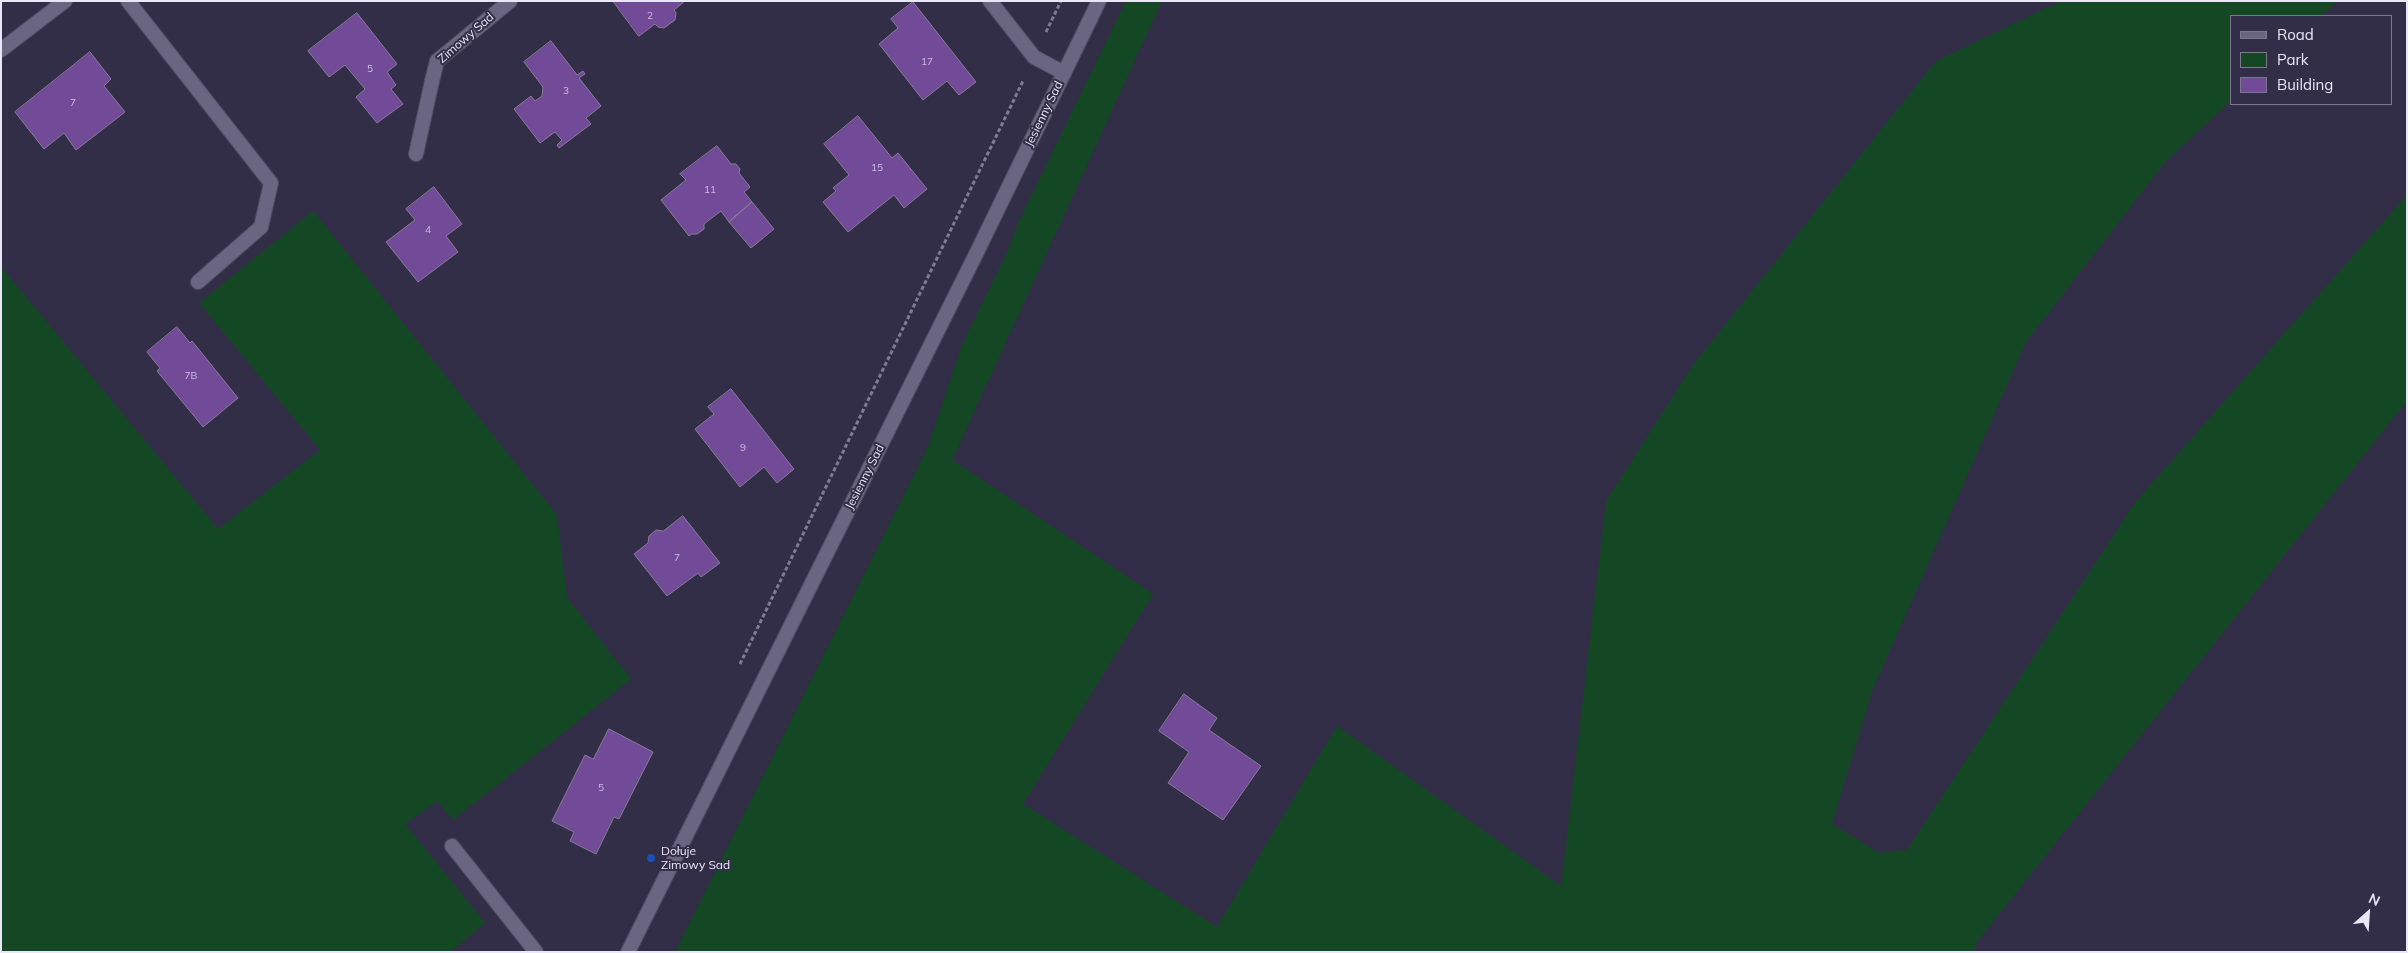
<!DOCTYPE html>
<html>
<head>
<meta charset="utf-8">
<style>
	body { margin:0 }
	#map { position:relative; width:2408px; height:953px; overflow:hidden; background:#332e47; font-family:Mulish,sans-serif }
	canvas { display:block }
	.frame { position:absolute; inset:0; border:2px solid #e8e6f7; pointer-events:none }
	.legend { position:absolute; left:2230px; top:15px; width:162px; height:90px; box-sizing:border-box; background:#332e47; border:1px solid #7b788d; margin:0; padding:6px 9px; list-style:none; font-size:15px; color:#e8e6f7 }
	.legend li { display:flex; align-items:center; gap:10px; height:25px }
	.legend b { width:25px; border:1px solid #7b788d }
	.north { position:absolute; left:2343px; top:888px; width:50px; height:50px; -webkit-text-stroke:4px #332e47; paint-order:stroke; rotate:26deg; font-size:14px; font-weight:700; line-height:20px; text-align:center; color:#e8e6f7 }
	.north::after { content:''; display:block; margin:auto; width:18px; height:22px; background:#e8e6f7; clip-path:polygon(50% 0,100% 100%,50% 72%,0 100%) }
</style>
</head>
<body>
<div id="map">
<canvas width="2408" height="953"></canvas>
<div class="frame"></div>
<ul class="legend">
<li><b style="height:6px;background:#6a6581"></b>Road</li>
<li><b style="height:14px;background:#144825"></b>Park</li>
<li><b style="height:14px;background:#724b98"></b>Building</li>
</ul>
<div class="north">N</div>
</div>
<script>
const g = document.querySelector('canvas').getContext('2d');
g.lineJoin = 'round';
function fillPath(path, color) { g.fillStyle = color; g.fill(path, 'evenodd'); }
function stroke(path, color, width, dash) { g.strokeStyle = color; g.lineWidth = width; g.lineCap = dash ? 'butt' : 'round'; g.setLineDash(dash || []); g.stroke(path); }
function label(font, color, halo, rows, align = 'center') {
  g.font = font + ' Mulish,sans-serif'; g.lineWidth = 4; g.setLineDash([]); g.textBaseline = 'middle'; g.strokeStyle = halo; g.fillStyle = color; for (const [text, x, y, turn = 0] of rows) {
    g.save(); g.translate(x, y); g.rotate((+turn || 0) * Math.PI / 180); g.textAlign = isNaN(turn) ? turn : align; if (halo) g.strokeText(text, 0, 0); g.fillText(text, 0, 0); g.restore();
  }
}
const green = new Path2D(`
	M1126,1H1162L952,460L1153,594L1023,804L1217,927L1337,726L1561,886L1606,501L1693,365L1936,61L2061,1H2338L2322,16H2232V100L2166,161L2026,342L1872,691L1832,824L1879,853L1907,850L2136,501L2407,195V401L1976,943L1975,952H675L928,447L962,345L1008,250L1018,223Z
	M313,211L557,515L567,598L631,679L453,820L437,801L405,824L485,923L450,952H1V267L218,529L320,450L199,303Z`);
const building = new Path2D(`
	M613,1H685L674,10L676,13L675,20L664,28L658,27L655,24L639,36Z
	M913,2L976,82L959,95L947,81L923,100L879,44L898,28L891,19Z
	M357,13L397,64L387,72L396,85L391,89L403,104L377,123L356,97L365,89L345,65L329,77L308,51Z
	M551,41L577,75L583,71L585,74L579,78L601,106L586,118L591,124L559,148L557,145L562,140L555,132L540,143L514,109L531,96L535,101L542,96L543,87L524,62Z
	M90,52L111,79L104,86L125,112L76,150L64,133L44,149L15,112Z
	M858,116L892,158L898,153L927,189L904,208L894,195L848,232L823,202L836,191L833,188L849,175L824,144Z
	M717,146L731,164H736L740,169L739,173L750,187L744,192L752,202L729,222L721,211L704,224V229L697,234H692L689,236L661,200L686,180L680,174Z
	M434,187L462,224L446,236L458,252L418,282L386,242L415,220L406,209Z
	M752,202L774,229L751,248L729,222Z
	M177,327L190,343L192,341L238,398L203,427L157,371L160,368L147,352Z
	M731,389L794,469L777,483L764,467L740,487L695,429L714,414L708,407Z
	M683,516L720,563L701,577L698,573L667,596L634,554L648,543L649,536L656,530L663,531Z
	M1184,694L1217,718L1209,730L1261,766L1223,820L1168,783L1189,752L1159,731Z
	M609,729L653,752L619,819L614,817L596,854L570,841L574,832L552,821L585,755L593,759Z`);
const path = new Path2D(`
	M1046,32L1061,1
	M740,664L1023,81`);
const service = new Path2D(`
	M128,1L271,183L261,227L198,282
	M416,154L432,81
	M452,846L536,952`);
const minor = new Path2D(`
	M990,1L1034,57L1064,73
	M1,50L65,1
	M432,81L437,61L510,1`);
const tertiary = new Path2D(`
	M628,952L978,250L1099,1`);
const markers = [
	[651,858,5,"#1a4fb4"]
];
const numberNames = [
	["2",650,16],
	["17",927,62],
	["5",370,69],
	["3",566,91],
	["7",73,103],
	["15",877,168],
	["11",710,190],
	["4",428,230],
	["7B",191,376],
	["9",743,448],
	["7",677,558],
	["5",601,788]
];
const streetNames = [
	["Zimowy Sad",466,38,-41],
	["Jesienny Sad",1044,114,-64],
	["Jesienny Sad",865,477,-63]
];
const poiNames = [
	["Dołuje",661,851],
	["Zimowy Sad",661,865]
];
fillPath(green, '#144825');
fillPath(building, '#724b98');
stroke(building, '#887b98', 1);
stroke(service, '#504b62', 16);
stroke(minor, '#504b62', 16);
stroke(tertiary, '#504b62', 16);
stroke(path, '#7f7b91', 3, [4, 2.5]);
stroke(service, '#6a6581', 14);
stroke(minor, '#6a6581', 14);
stroke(tertiary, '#6a6581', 14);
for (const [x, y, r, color] of markers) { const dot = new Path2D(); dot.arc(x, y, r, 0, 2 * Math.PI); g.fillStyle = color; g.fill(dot); stroke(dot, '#332e47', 2); }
label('10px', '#cabfdf', null, numberNames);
label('12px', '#e8e6f7', '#332e47', streetNames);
label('12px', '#e8e6f7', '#332e47', poiNames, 'left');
</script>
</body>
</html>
